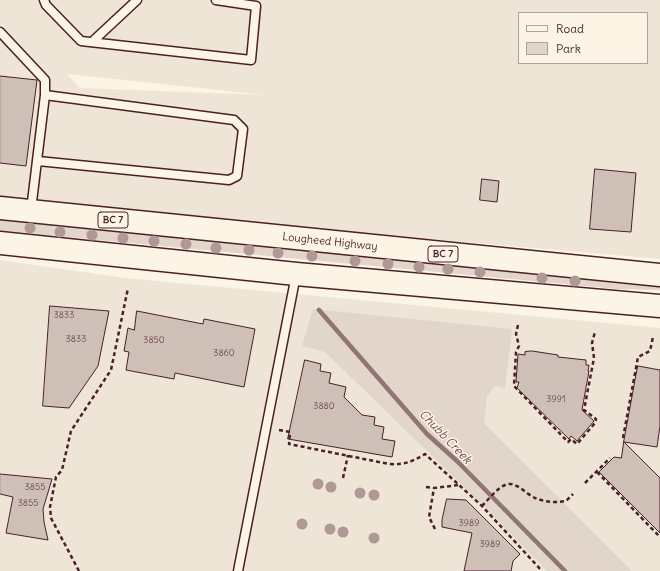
<!DOCTYPE html>
<html>
<head>
<meta charset="utf-8">
<style>
	body { margin:0 }
	#map { position:relative; width:660px; height:571px; overflow:hidden; background:#fcf5e5; font-family:Delius,sans-serif }
	canvas { display:block }
	.legend { position:absolute; left:518px; top:12px; width:130px; height:52px; box-sizing:border-box; background:#fcf5e5; border:1px solid #b59f9b; margin:0; padding:5px 7px; list-style:none; font-size:12px; color:#4a1f2b }
	.legend li { display:flex; align-items:center; gap:8px; height:20px }
	.legend b { width:20px; border:1px solid #b59f9b }
</style>
</head>
<body>
<div id="map">
<canvas width="660" height="571"></canvas>
<ul class="legend">
<li><b style="height:5px;background:#fcf5e5"></b>Road</li>
<li><b style="height:11px;background:#e2d5ca"></b>Park</li>
</ul>
</div>
<script>
const g = document.querySelector('canvas').getContext('2d');
g.lineJoin = 'round';
function fillPath(path, color) { g.fillStyle = color; g.fill(path, 'evenodd'); }
function stroke(path, color, width, dash) { g.strokeStyle = color; g.lineWidth = width; g.lineCap = dash ? 'butt' : 'round'; g.setLineDash(dash || []); g.stroke(path); }
function label(font, color, halo, rows, align = 'center') {
  g.font = font + ' Delius,sans-serif'; g.lineWidth = 3; g.setLineDash([]); g.textBaseline = 'middle'; g.strokeStyle = halo; g.fillStyle = color; for (const [text, x, y, turn = 0] of rows) {
    g.save(); g.translate(x, y); g.rotate((+turn || 0) * Math.PI / 180); g.textAlign = isNaN(turn) ? turn : align; if (halo) g.strokeText(text, 0, 0); g.fillText(text, 0, 0); g.restore();
  }
}
const built = new Path2D(`
	M0,0H660V259L142,214L0,196ZM519,13H647V63H519ZM67,74L266,95L80,88Z
	M0,260L125,278L660,328V571H0Z`);
const green = new Path2D(`
	M0,220L660,284V290L617,289L66,237L0,230Z
	M313,309L512,329L505,388L495,386L487,396L484,423L632,571H547L489,511L325,352L302,346Z`);
const stream = new Path2D(`
	M319,310L427,434L457,461L565,571`);
const building = new Path2D(`
	M0,76L37,80L26,166L0,163Z
	M595,169L636,173L631,232L590,229Z
	M482,179L499,181L497,202L480,200Z
	M50,306L109,311L98,366L69,408L43,406Z
	M137,311L203,324L204,319L255,329L244,387L175,373L174,379L126,370L129,352L124,351L128,328L134,330Z
	M532,351L558,355V357L586,360V365H589L588,371H589L582,410L594,421L577,441L571,436L569,439L517,388L519,382H516L518,354L525,355V352Z
	M305,360L321,364L320,371L331,373L329,383L346,387L344,397L362,415L375,417L374,425L384,427L382,439L395,441L392,457L288,439Z
	M638,366L660,370V426L657,447L624,442Z
	M624,442L660,478V533L599,472L614,457L621,458Z
	M0,474L52,479L43,509L44,522L48,540L6,533L13,497L0,494Z
	M447,499L466,500L520,554L513,561L511,571H464L472,533L442,527V520Z`);
const path = new Path2D(`
	M518,325L516,334L519,346L516,352L514,386L568,442L571,439L577,444L595,423L596,419L584,410L594,358L592,343L595,332
	M279,430L290,432L289,444L389,464C404,465 412,462 425,454L482,506L542,571
	M623,438L638,357L650,351L653,337
	M597,472L660,537
	M343,478L348,455
	M585,483L610,458
	M426,487L434,488
	M482,506C489,499 496,489 505,485C515,480 526,494 535,498C545,502 555,503 566,501L573,494
	M435,529L429,517L434,488L459,485
	M79,571L51,518L50,507L56,477L62,470L71,431L111,370L128,288`);
const service = new Path2D(`
	M44,0L46,5L81,41L251,60L256,6L216,0
	M0,32L45,80V95L31,210
	M92,42L137,0
	M38,161L229,180L237,176L243,129L234,120L45,95
	M238,571L296,275`);
const primary = new Path2D(`
	M0,208L660,275
	M0,243L296,274L660,306`);
const trees = [
	[30,228],
	[60,232],
	[92,235],
	[123,238],
	[154,241],
	[186,244],
	[216,248],
	[249,250],
	[278,253],
	[312,256],
	[355,261],
	[388,264],
	[419,267],
	[448,269],
	[480,272],
	[542,278],
	[575,281],
	[318,484],
	[331,487],
	[360,493],
	[374,495],
	[302,524],
	[330,529],
	[343,532],
	[374,538]
];
const numberNames = [
	["3833",64,315],
	["3833",76,339],
	["3850",154,340],
	["3860",224,353],
	["3991",556,399],
	["3880",324,406],
	["3855",35,487],
	["3855",28,503],
	["3989",469,523],
	["3989",490,544]
];
const shields = [
	[113,220,30],
	[443,254,30]
];
const shieldNames = [
	["BC 7",113,220],
	["BC 7",443,254]
];
const streetNames = [
	["Lougheed Highway",330,242,6]
];
const waterNames = [
	["Chubb Creek",445,437,46]
];
fillPath(built, '#eee5d7');
fillPath(green, '#e2d5ca');
stroke(stream, '#917474', 4.5);
fillPath(building, '#cfc0b7');
stroke(building, '#4a1f2b', 1);
stroke(service, '#4a1f2b', 11);
stroke(primary, '#4a1f2b', 25);
stroke(path, '#4a1f2b', 2.5, [4, 3]);
stroke(service, '#fcf5e5', 8);
stroke(primary, '#fcf5e5', 22);
g.fillStyle = '#af9895';
for (const [x, y] of trees) { g.beginPath(); g.arc(x, y, 5.5, 0, 2 * Math.PI); g.fill(); }
label('9px', '#6b474e', null, numberNames);
for (const [x, y, w] of shields) { const box = new Path2D(); box.roundRect(x - w / 2, y - 8, w, 16, 3); g.fillStyle = '#fcf5e5'; g.fill(box); stroke(box, '#4a1f2b', 1); }
label('bold 10px', '#4a1f2b', null, shieldNames);
label('11px', '#4a1f2b', '#fcf5e5', streetNames);
label('italic 12px', '#6d4950', '#fcf5e5', waterNames);
</script>
</body>
</html>
